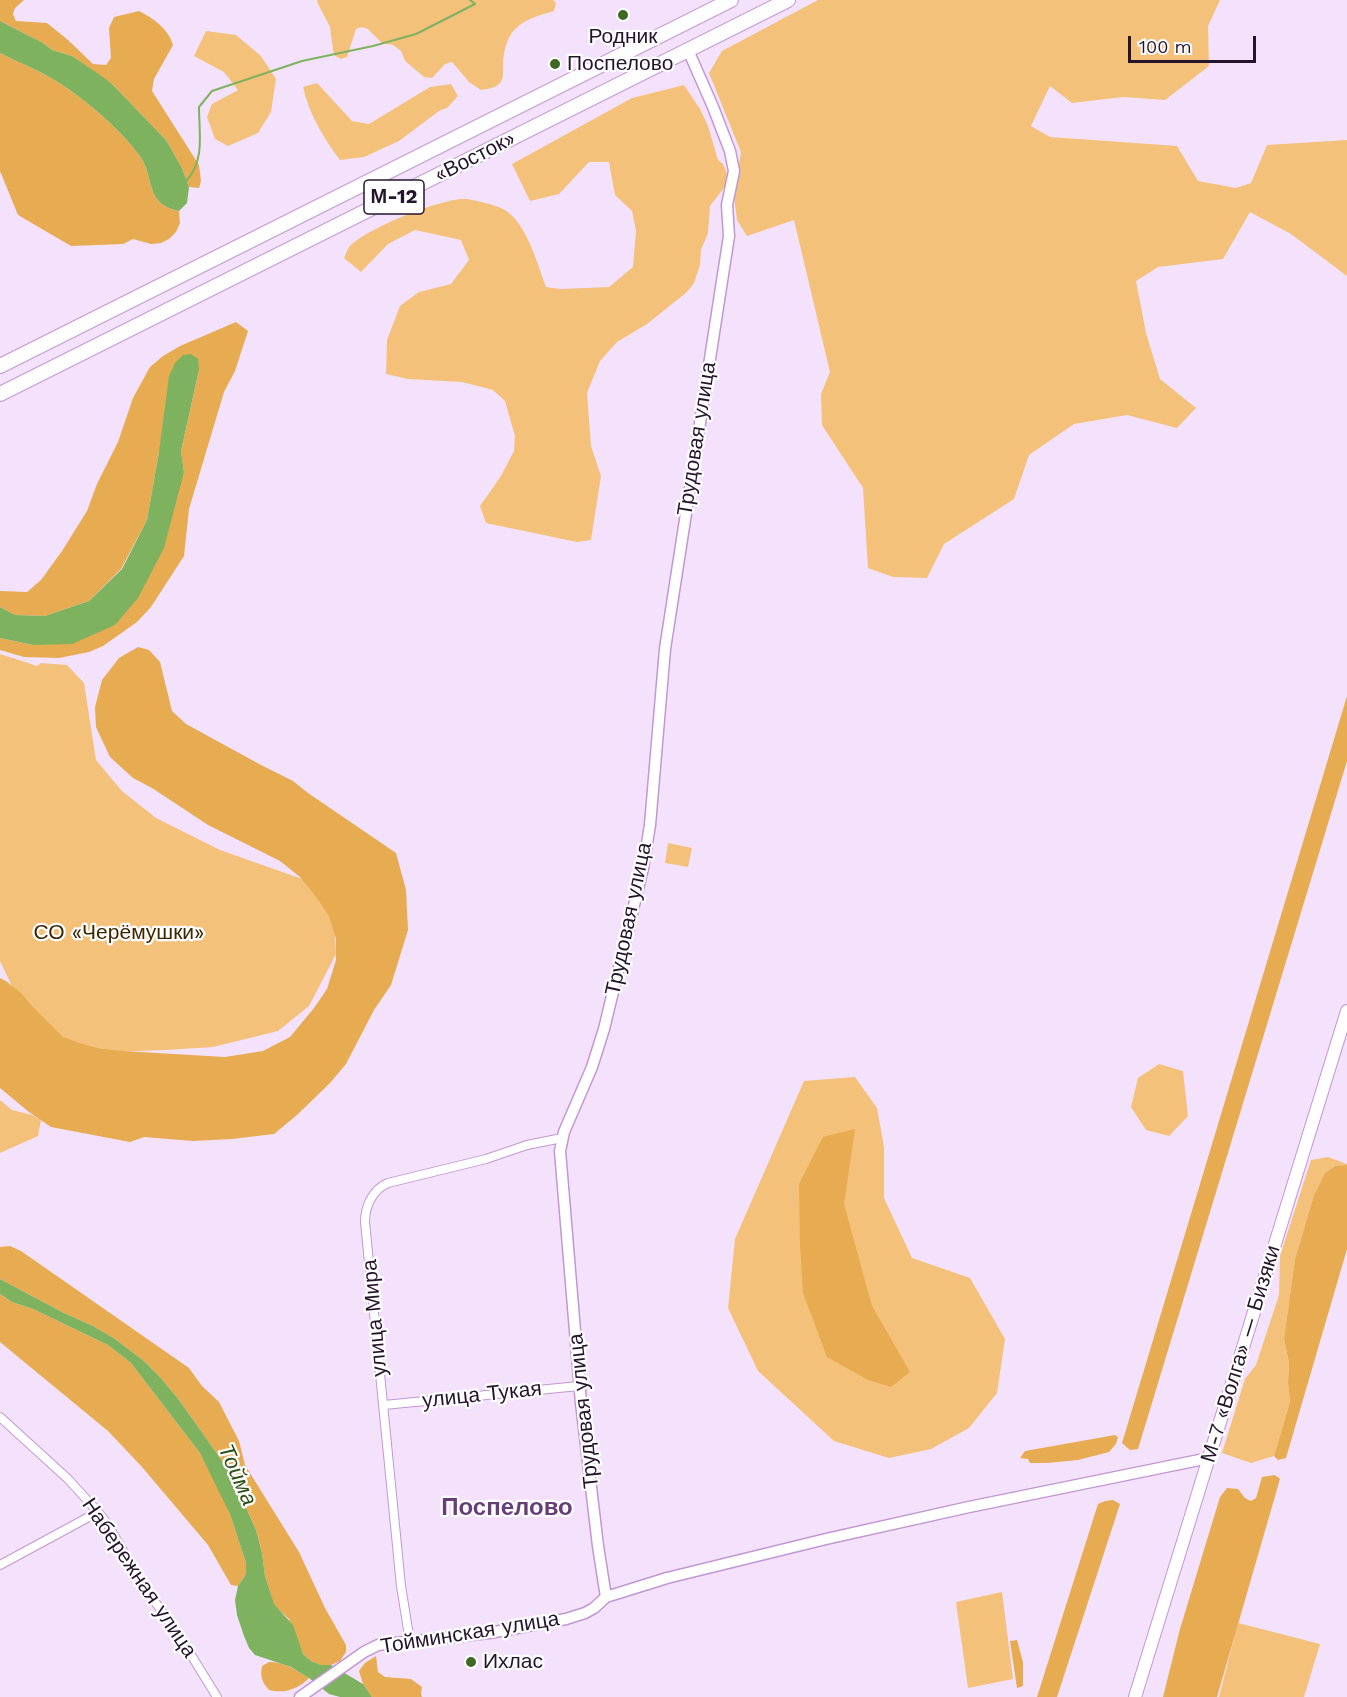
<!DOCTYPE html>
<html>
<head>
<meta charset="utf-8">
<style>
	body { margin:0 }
	#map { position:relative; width:1347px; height:1697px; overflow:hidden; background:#f4e2fc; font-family:"Work Sans",sans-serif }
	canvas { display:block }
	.scale { position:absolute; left:1128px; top:36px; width:128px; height:27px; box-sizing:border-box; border:3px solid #25152c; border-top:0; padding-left:8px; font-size:18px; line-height:21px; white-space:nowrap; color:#25152c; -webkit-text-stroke:4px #fff; paint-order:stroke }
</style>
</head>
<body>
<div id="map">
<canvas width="1347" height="1697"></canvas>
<div class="scale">100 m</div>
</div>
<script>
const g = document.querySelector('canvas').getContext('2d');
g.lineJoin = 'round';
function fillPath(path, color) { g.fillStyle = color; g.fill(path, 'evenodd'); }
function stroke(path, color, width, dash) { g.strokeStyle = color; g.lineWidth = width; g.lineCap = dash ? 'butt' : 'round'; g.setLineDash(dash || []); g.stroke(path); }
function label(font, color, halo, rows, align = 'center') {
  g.font = font + ' "Work Sans",sans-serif'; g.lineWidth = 4.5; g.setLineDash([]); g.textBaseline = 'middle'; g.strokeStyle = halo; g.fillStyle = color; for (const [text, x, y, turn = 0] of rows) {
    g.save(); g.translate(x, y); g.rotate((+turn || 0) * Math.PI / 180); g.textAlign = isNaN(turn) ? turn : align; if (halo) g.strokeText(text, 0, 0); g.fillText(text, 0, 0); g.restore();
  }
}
const green = new Path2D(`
	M317,0H553L556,3L554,11C520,20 504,29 503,67C503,73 504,79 499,84C495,88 487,89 481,90L469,82L452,62L445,64L432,78L424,77L405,61L401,51L393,45L382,43L368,29L362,27L356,29L347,57L341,59L335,56L333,50L330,27L318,4Z
	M818,0H1220L1208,26L1209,66L1165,100L1123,97L1072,103L1050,86L1031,126L1050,137L1177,146L1198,181L1236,188L1251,183L1267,145L1347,140V276L1291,234L1250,212L1223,259L1158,267L1136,281L1146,333L1160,379L1196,408L1177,428L1127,415L1074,424L1029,455L1014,499L944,544L927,578L893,577L868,568L863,488L822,425L821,394L830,372L794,220L747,236L737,220L734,196L741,152L709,73L722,51Z
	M206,31L236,35L261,56L276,79L271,112L258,133L228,146L215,139L207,117L212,104L238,90L224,72L194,56Z
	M317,83L352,121L369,124L430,87L451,84L458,96L447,108L439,111L399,141L364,157L340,160C324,139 309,114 303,87Z
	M684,85L700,109L708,126L718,160L723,164L727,174V182L724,188L710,206L708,233L701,250L700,265L694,283L687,292L647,324L617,342L600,361L587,393L591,446L601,476L591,540L577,542L486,523L480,506L501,476L514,451L515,436L505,401L493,390L462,382L408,379L386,374L387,340L400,306L419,292L451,284L469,260L461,240L415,230L388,244L361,272L344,258C346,254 347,249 350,246C366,229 441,198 465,199C472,199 499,206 505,210C527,224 537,263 546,287L560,289L609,287L633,267L636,231L632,211L615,195L609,162H589L559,194L530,201L512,164L632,98Z
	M0,654L37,666L41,663L67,665L84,683L96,760L122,791L156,818L220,850L305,880L334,920L336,954L309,1006L278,1031L213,1047L166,1050L107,1052L73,1044L47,1032L19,1001L0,961Z
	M668,843L692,848L688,867L665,863Z
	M1159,1064L1183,1071L1188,1116L1169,1136L1146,1130L1131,1107L1138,1078Z
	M855,1077L877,1108L884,1147V1198L912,1258L970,1278L1005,1339L997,1393L969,1428L931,1449L889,1458L834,1441L758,1371L728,1308L735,1239L804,1081Z
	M0,1100L12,1110L32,1115L41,1120L38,1136L0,1153Z
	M1328,1157L1347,1164V1165L1335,1166L1325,1173L1314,1195L1295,1259L1284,1339L1289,1363L1288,1383L1290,1402L1274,1456L1251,1463L1222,1453L1245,1379L1256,1365L1279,1295L1280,1256L1311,1160Z
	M1002,1592L1013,1679L968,1688L956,1602Z
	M1238,1623L1320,1644L1304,1697H1219Z`);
const forest = new Path2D(`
	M0,0H24L15,8L13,14L16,21L47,23L68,40L93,64L106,65L111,58L109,28L114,17L139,11C154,19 168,28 173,45L154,79L152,91L199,165L201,181L199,188L189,187L182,168L166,140L112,84L72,56L52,50L43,43L0,21Z
	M0,53C20,63 43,72 61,84C86,100 122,131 139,155C156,177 143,203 179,211L180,223L176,232L169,239L161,243L151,244L133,239L123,244L71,246L18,215L0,171Z
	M236,322L248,331L235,371L224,392L189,509L184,556L151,607L137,622L103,646L89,652L59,658L24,657L0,650V638L33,645L115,625L184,472L181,451L199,370L159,452L147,520L121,569L89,601L45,616L15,615L0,607V591L27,592L41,580L62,551L87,511L97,484L118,442L133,398L150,367L163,356L180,346Z
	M138,647L149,650L160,662L172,711L186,724L261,765L293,781L308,793L396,853L406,890L408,930L391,985L374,1010L346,1064L330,1083L297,1115L274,1134L232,1139L193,1141L144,1137L130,1142L51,1127L29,1112L0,1088V978L6,981L21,993L33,1007L63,1037L82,1044L102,1049L123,1051L225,1057L263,1051L290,1037L314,1008L327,989L336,960V939L329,916L317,898L300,877L280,861L208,825L152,788L133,778L110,757L96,727L95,707L102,680L119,658Z
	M1347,696V761L1138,1449L1130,1450L1122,1443Z
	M855,1129L844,1204L872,1306L910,1372L891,1387L868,1380L827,1357L803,1293L800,1244L799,1184L823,1137Z
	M1347,1165V1249L1286,1458L1278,1460L1274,1456L1290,1402L1288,1383L1289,1363L1284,1339L1295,1259L1314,1195L1325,1173L1335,1166Z
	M10,1246L21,1251L189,1368L202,1386L219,1402L239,1441L245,1465L299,1552L325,1608L346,1645V1652L340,1661L331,1665H321L311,1661L303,1654L289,1619L274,1605L265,1576L262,1553L256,1530L230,1472L179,1400L160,1377L144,1361L115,1339L93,1326L64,1313L0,1279V1247Z
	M0,1294L12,1302L33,1309L108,1345L131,1363L200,1453L222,1494L230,1514L246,1563V1574L238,1586L231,1585L208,1545L142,1467L108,1431L0,1342Z
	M1115,1435L1118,1437L1116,1444L1109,1452L1078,1460L1047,1463H1030L1028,1459L1020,1458L1025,1451Z
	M1275,1475L1280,1479L1217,1697H1163L1180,1629L1220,1497L1227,1488L1238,1489L1245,1498L1251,1501L1256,1498L1262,1477Z
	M1113,1500L1120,1504L1057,1697H1037L1098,1504L1105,1501Z
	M1017,1640L1023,1662V1686L1017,1688L1010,1641Z
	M376,1656L378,1672L385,1677L411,1679L422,1687L421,1694L422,1697H372L363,1684L359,1671L365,1663Z
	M269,1662C285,1662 296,1670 309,1678C298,1689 285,1694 269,1690C262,1682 260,1677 262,1666Z`);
const water = new Path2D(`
	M0,21L43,43L52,50L72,56L103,77L112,84L166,140L182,168L189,187L187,203L179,211C143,203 156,177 139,155C122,131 86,100 61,84C43,72 20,63 0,53Z
	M191,354L198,359L199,370L181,451L184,472L164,548L138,598L115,625L72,644L33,645L0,638V607L15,615L45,616L89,601L122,569L147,520L159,452L169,376L175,363L183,355Z
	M0,1279L64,1313L93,1326L115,1339L144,1361L160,1377L179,1400L230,1472L256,1530L262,1553L265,1576L274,1604L293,1625L303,1654L311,1661L321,1665H331L363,1684L372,1697H340L329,1694L309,1678L291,1667L255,1655L249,1648L244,1636L237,1615L235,1600L238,1586L246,1574V1563L230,1514L200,1453L131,1363L108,1345L33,1309L12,1302L0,1294Z`);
const stream = new Path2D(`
	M187,180C205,160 199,132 199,107L212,91L302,61L373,46L416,34L475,4L470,0`);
const minor = new Path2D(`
	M384,1405L579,1386
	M0,1417L68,1479L98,1512L106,1522L144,1586L185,1645L217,1697
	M0,1565L98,1512
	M410,1642L401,1586L365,1222C365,1206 373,1189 388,1183L486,1159L527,1145L562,1138`);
const tertiary = new Path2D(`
	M606,1597L598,1546L581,1403L560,1151L564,1132L592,1067L604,1029L643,868L650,825L665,649L729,236L727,205L734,171L730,151L713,107L688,50
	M300,1697L364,1652L378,1645L489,1633L566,1619L585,1613L594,1608L606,1597L667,1578L826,1539L969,1507L1209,1458`);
const secondary = new Path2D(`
	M1135,1697L1347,1011`);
const primary = new Path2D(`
	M0,366L731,0
	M0,394L788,0`);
const markers = [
	[623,15,6,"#3f6824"],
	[555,64,6,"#3f6824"],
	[471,1662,6,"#3f6824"]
];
const shields = [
	[394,197,60]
];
const shieldNames = [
	["М-12",394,197]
];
const poiNames = [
	["Родник",623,37,"center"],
	["Поспелово",567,64],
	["Ихлас",483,1662]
];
const streetNames = [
	["«Восток»",475,157,-27],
	["Трудовая улица",697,439,-81],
	["Трудовая улица",629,919,-78],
	["улица Мира",375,1318,-95],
	["М-7 «Волга» — Бизяки",1241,1354,-73],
	["улица Тукая",482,1395,-6],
	["Трудовая улица",584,1411,-96],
	["Набережная улица",139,1578,56],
	["Тойминская улица",470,1633,-9]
];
const parkNames = [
	["СО «Черёмушки»",119,933]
];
const waterNames = [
	["Тойма",237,1475,66]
];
const quarterNames = [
	["Поспелово",507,1508]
];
fillPath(green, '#f4c17a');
fillPath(forest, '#e7ab52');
fillPath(water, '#7eb25f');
stroke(stream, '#7eb25f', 2);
stroke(minor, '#c197d4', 10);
stroke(tertiary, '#c197d4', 13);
stroke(secondary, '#c197d4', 14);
stroke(primary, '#c197d4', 16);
stroke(minor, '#fff', 8);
stroke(tertiary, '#fff', 10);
stroke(secondary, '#fff', 12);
stroke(primary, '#fff', 14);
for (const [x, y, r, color] of markers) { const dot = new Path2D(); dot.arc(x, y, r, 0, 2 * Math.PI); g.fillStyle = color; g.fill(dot); stroke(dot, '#fff', 2); }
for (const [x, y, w] of shields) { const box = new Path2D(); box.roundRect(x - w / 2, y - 17, w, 34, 4.5); g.fillStyle = '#fff'; g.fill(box); stroke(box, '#25152c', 1.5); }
label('bold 20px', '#25152c', null, shieldNames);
label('21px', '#25152c', '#fff', poiNames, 'left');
label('21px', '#25152c', '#fff', streetNames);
label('21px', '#3d2600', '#fff', parkNames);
label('italic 22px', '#2e5017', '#fff', waterNames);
label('bold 24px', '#653f76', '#fff', quarterNames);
</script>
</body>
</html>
